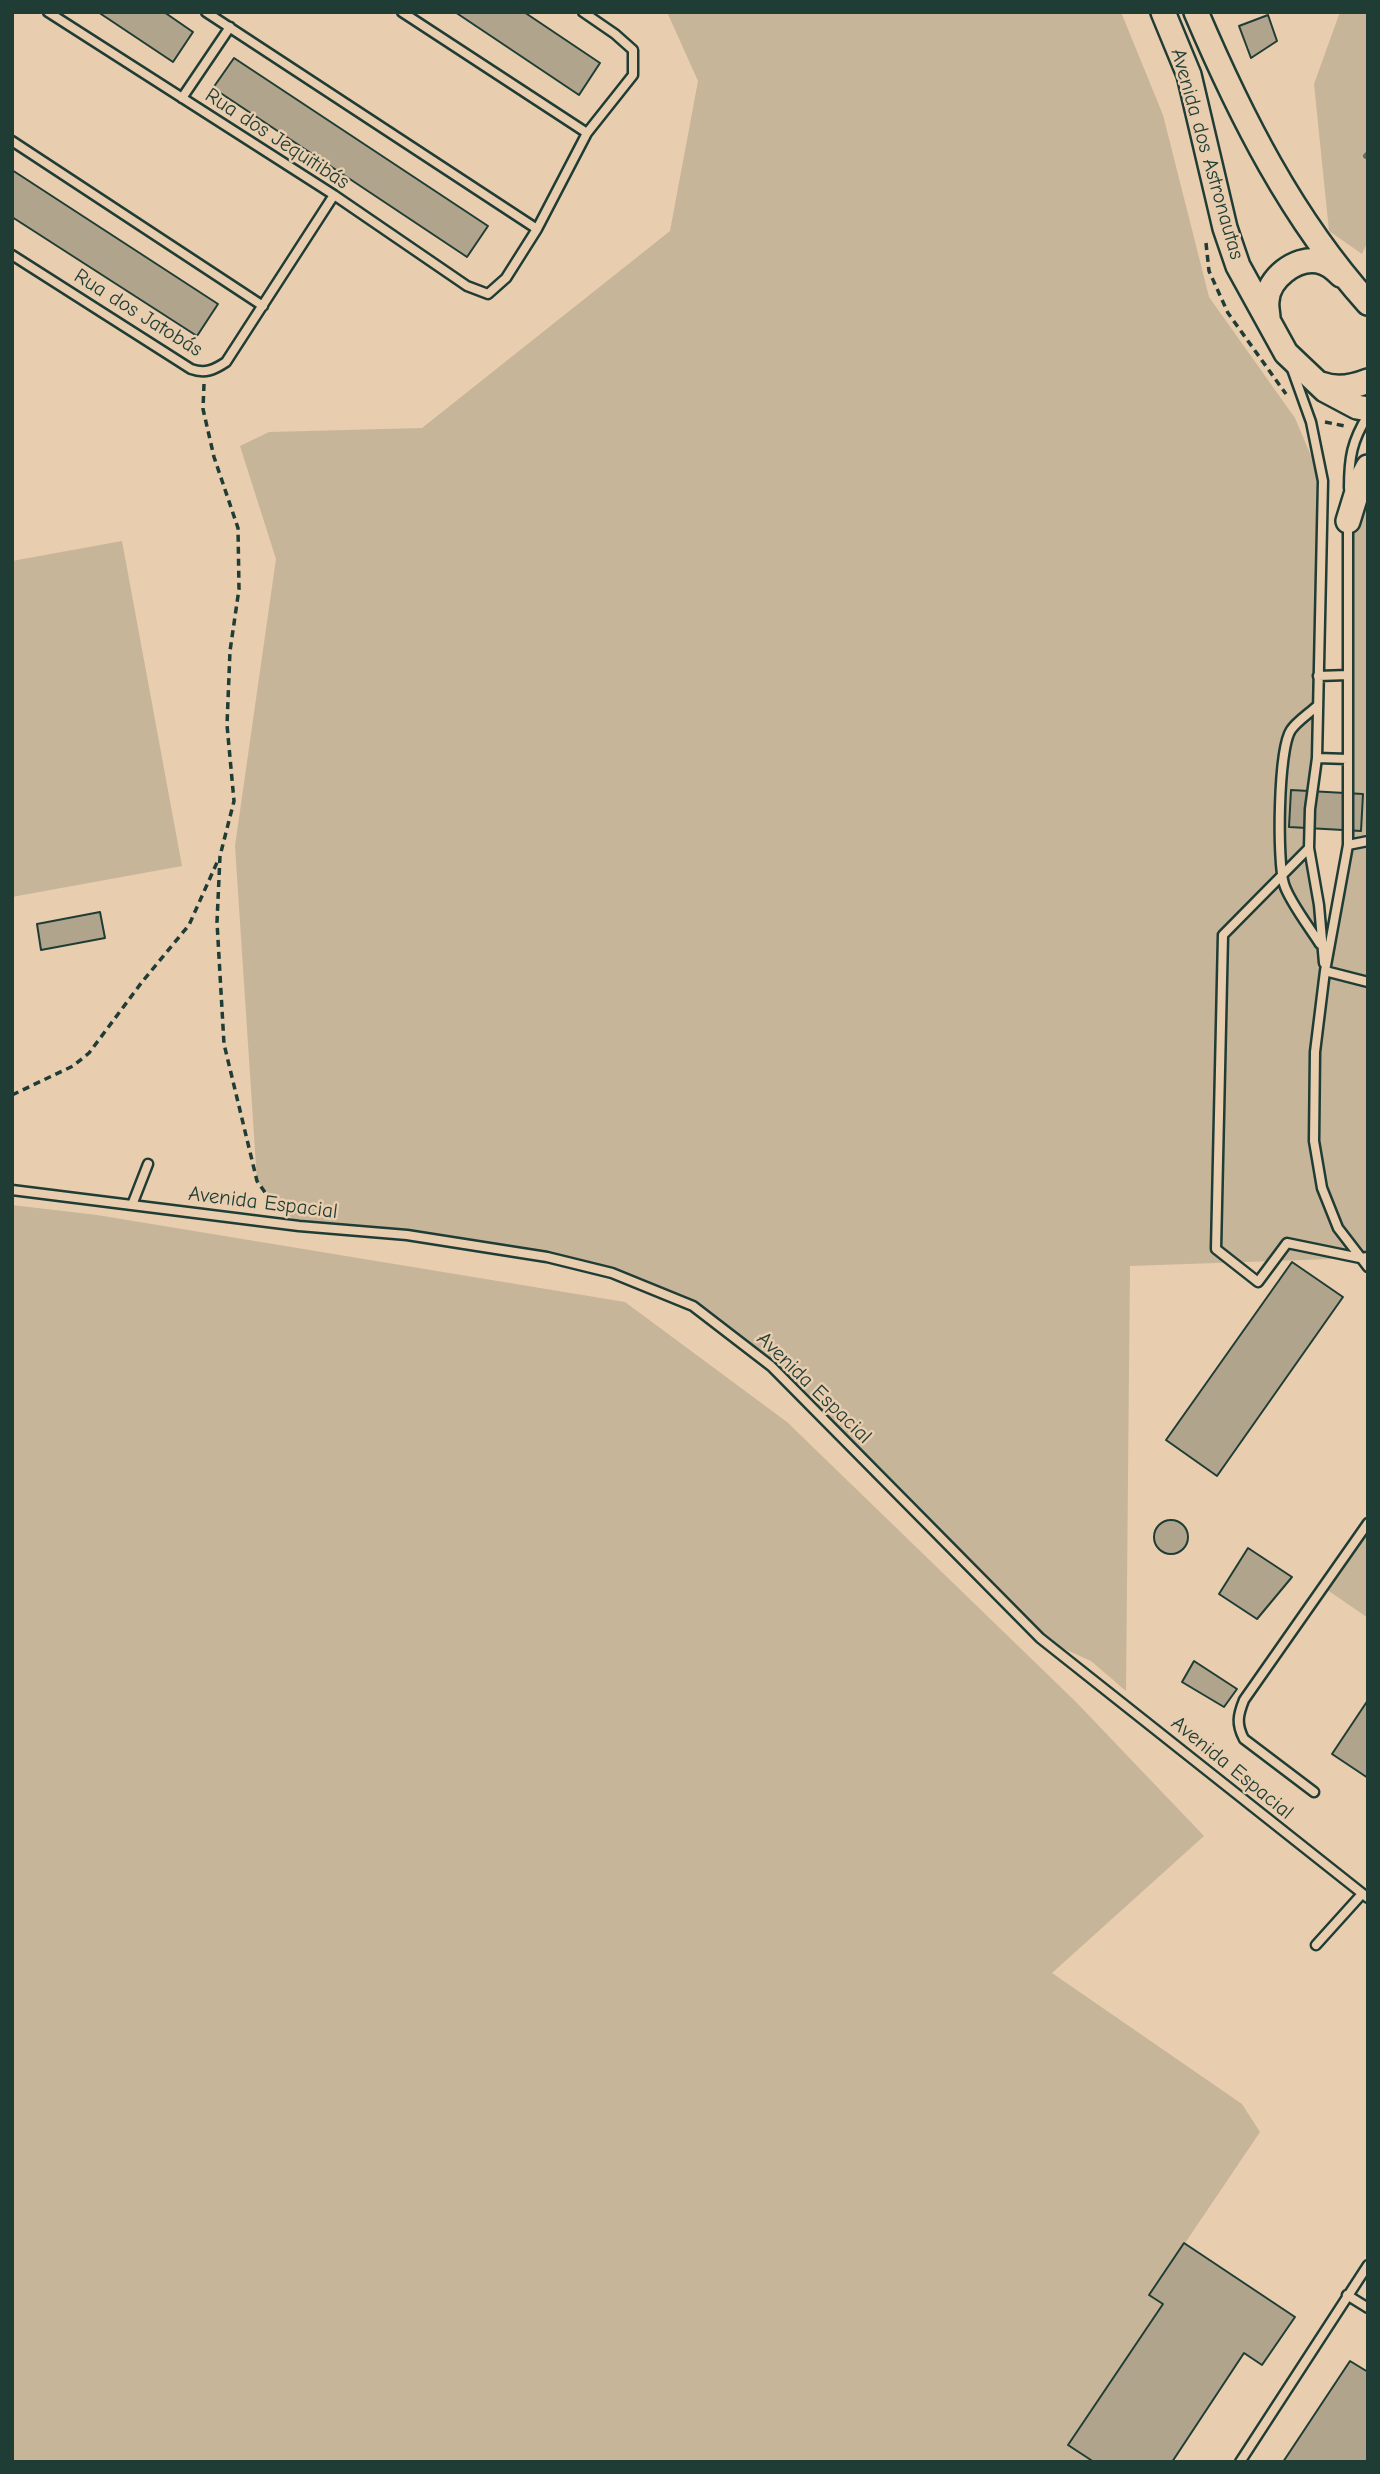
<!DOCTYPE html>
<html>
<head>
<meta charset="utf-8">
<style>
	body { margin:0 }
	#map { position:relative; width:1380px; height:2474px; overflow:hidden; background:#e8cdaf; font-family:"Comic Neue",sans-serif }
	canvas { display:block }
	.frame { position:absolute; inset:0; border:14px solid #1f3d34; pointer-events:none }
</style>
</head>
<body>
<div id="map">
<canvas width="1380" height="2474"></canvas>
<div class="frame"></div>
</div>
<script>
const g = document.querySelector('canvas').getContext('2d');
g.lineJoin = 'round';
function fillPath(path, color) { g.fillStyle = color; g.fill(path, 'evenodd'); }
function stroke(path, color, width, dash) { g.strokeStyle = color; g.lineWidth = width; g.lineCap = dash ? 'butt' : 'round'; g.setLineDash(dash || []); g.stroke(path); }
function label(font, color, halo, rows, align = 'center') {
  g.font = font + ' "Comic Neue",sans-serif'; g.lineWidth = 5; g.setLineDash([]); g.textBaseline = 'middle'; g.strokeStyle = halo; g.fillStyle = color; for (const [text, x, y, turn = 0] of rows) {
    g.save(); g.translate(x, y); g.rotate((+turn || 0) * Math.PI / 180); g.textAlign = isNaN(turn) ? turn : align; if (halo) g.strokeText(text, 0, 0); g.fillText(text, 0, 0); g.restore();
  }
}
const green = new Path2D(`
	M667,12H1121L1163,115L1209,297L1295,418L1322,482L1309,848L1324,967L1348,845L1350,523L1368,501V1265L1360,1258L1130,1266L1126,1691L1091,1661L1040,1638L771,1366L693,1306L612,1273L407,1236L299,1226L257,1181L235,846L276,559L240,446L269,432L422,428L670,231L698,81Z
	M1340,12H1368V241L1362,254L1329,231L1314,84Z
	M122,541L182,866L12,897V561Z
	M12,1205L97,1215L625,1302L787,1422L1076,1702L1204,1836L1052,1973L1242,2104L1260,2132L1150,2295L1163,2304L1068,2444L1094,2462H12Z
	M1368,1527V1618L1326,1589Z`);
const stream = new Path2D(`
	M1366,156L1368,154`);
const building = new Path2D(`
	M98,12H164L193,32L173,62Z
	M455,12H524L600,63L579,95Z
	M1268,15L1277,41L1251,58L1239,26Z
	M234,58L488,226L467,257L213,88Z
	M12,170L218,304L197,336L12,217Z
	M1291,790L1363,794L1361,831L1289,827Z
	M100,912L105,938L41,950L37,924Z
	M1292,1262L1343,1297L1217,1476L1166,1440Z
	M1154 1537a17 17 0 1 1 34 0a17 17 0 1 1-34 0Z
	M1248,1548L1292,1577L1257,1619L1219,1594Z
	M1194,1661L1237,1689L1224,1707L1182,1682Z
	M1368,1700V1778L1332,1754Z
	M1184,2243L1295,2317L1262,2365L1244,2353L1172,2462H1094L1068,2445L1163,2304L1149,2295Z
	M1350,2361L1368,2372V2462H1283Z`);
const path = new Path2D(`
	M1206,243L1209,271L1228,313L1286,394
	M204,384L203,409L214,457L238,528L239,589L230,651L227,725L234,801L220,856L217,922L224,1044L257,1181L271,1201L281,1210
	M1325,422L1345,426
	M12,1095L73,1066L89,1053L142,982L189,925L219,858`);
const service = new Path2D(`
	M48,12L334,195L467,286L488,294L506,278L537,229L587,133L633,75V50L615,34L583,12
	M206,12L537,229
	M402,12L587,133
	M182,98L230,27
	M12,141L263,306
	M12,255L191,369C205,374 214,370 226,362L334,195
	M1292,369L1311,422L1323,481L1317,758L1310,809L1309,848L1319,905L1324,963
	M1349,488C1349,457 1352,441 1368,415
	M1348,522V845L1325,971L1315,1052L1314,1141L1322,1188L1338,1228L1368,1267
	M1318,676L1348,675
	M1318,705C1310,713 1297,721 1291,730C1278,749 1277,862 1284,884C1289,901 1310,928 1320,944
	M1317,758L1348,759
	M1348,845L1368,841
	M1309,848L1223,935L1216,1249L1258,1282L1287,1243L1360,1258L1368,1257
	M1325,971L1368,982
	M12,1190L299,1226L407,1235L547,1257L612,1273L693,1306L771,1366L1040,1638L1368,1898
	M132,1205L148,1164
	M1314,1792L1244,1739C1236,1724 1238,1715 1244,1700L1368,1523
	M1316,1945L1362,1894
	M1347,2295L1368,2308
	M1240,2462L1368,2265`);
const secondary = new Path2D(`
	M1163,12L1189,75L1225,228L1238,266L1286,353L1325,390L1357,407L1368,409
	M1196,12C1240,115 1292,219 1368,303
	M1268,318C1268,313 1266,307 1267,301C1268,279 1295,257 1318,261C1326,262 1335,269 1341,275
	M1321,384C1336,390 1353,387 1368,381
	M1348,521L1360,482L1368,467`);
const streetNames = [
	["Rua dos Jequitibás",277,139,33],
	["Avenida dos Astronautas",1207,154,74],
	["Rua dos Jatobás",138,313,32],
	["Avenida Espacial",263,1203,7],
	["Avenida Espacial",814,1388,44],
	["Avenida Espacial",1232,1768,39]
];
fillPath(green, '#c7b59a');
stroke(stream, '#687160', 6);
fillPath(building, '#b1a48c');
stroke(building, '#1f3d34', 2);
stroke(service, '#1f3d34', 13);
stroke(secondary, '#1f3d34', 28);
stroke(path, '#1f3d34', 3.5, [7, 5]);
stroke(service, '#e8cdaf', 8);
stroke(secondary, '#e8cdaf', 23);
label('21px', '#1f3d34', '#e8cdaf', streetNames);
</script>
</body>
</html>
